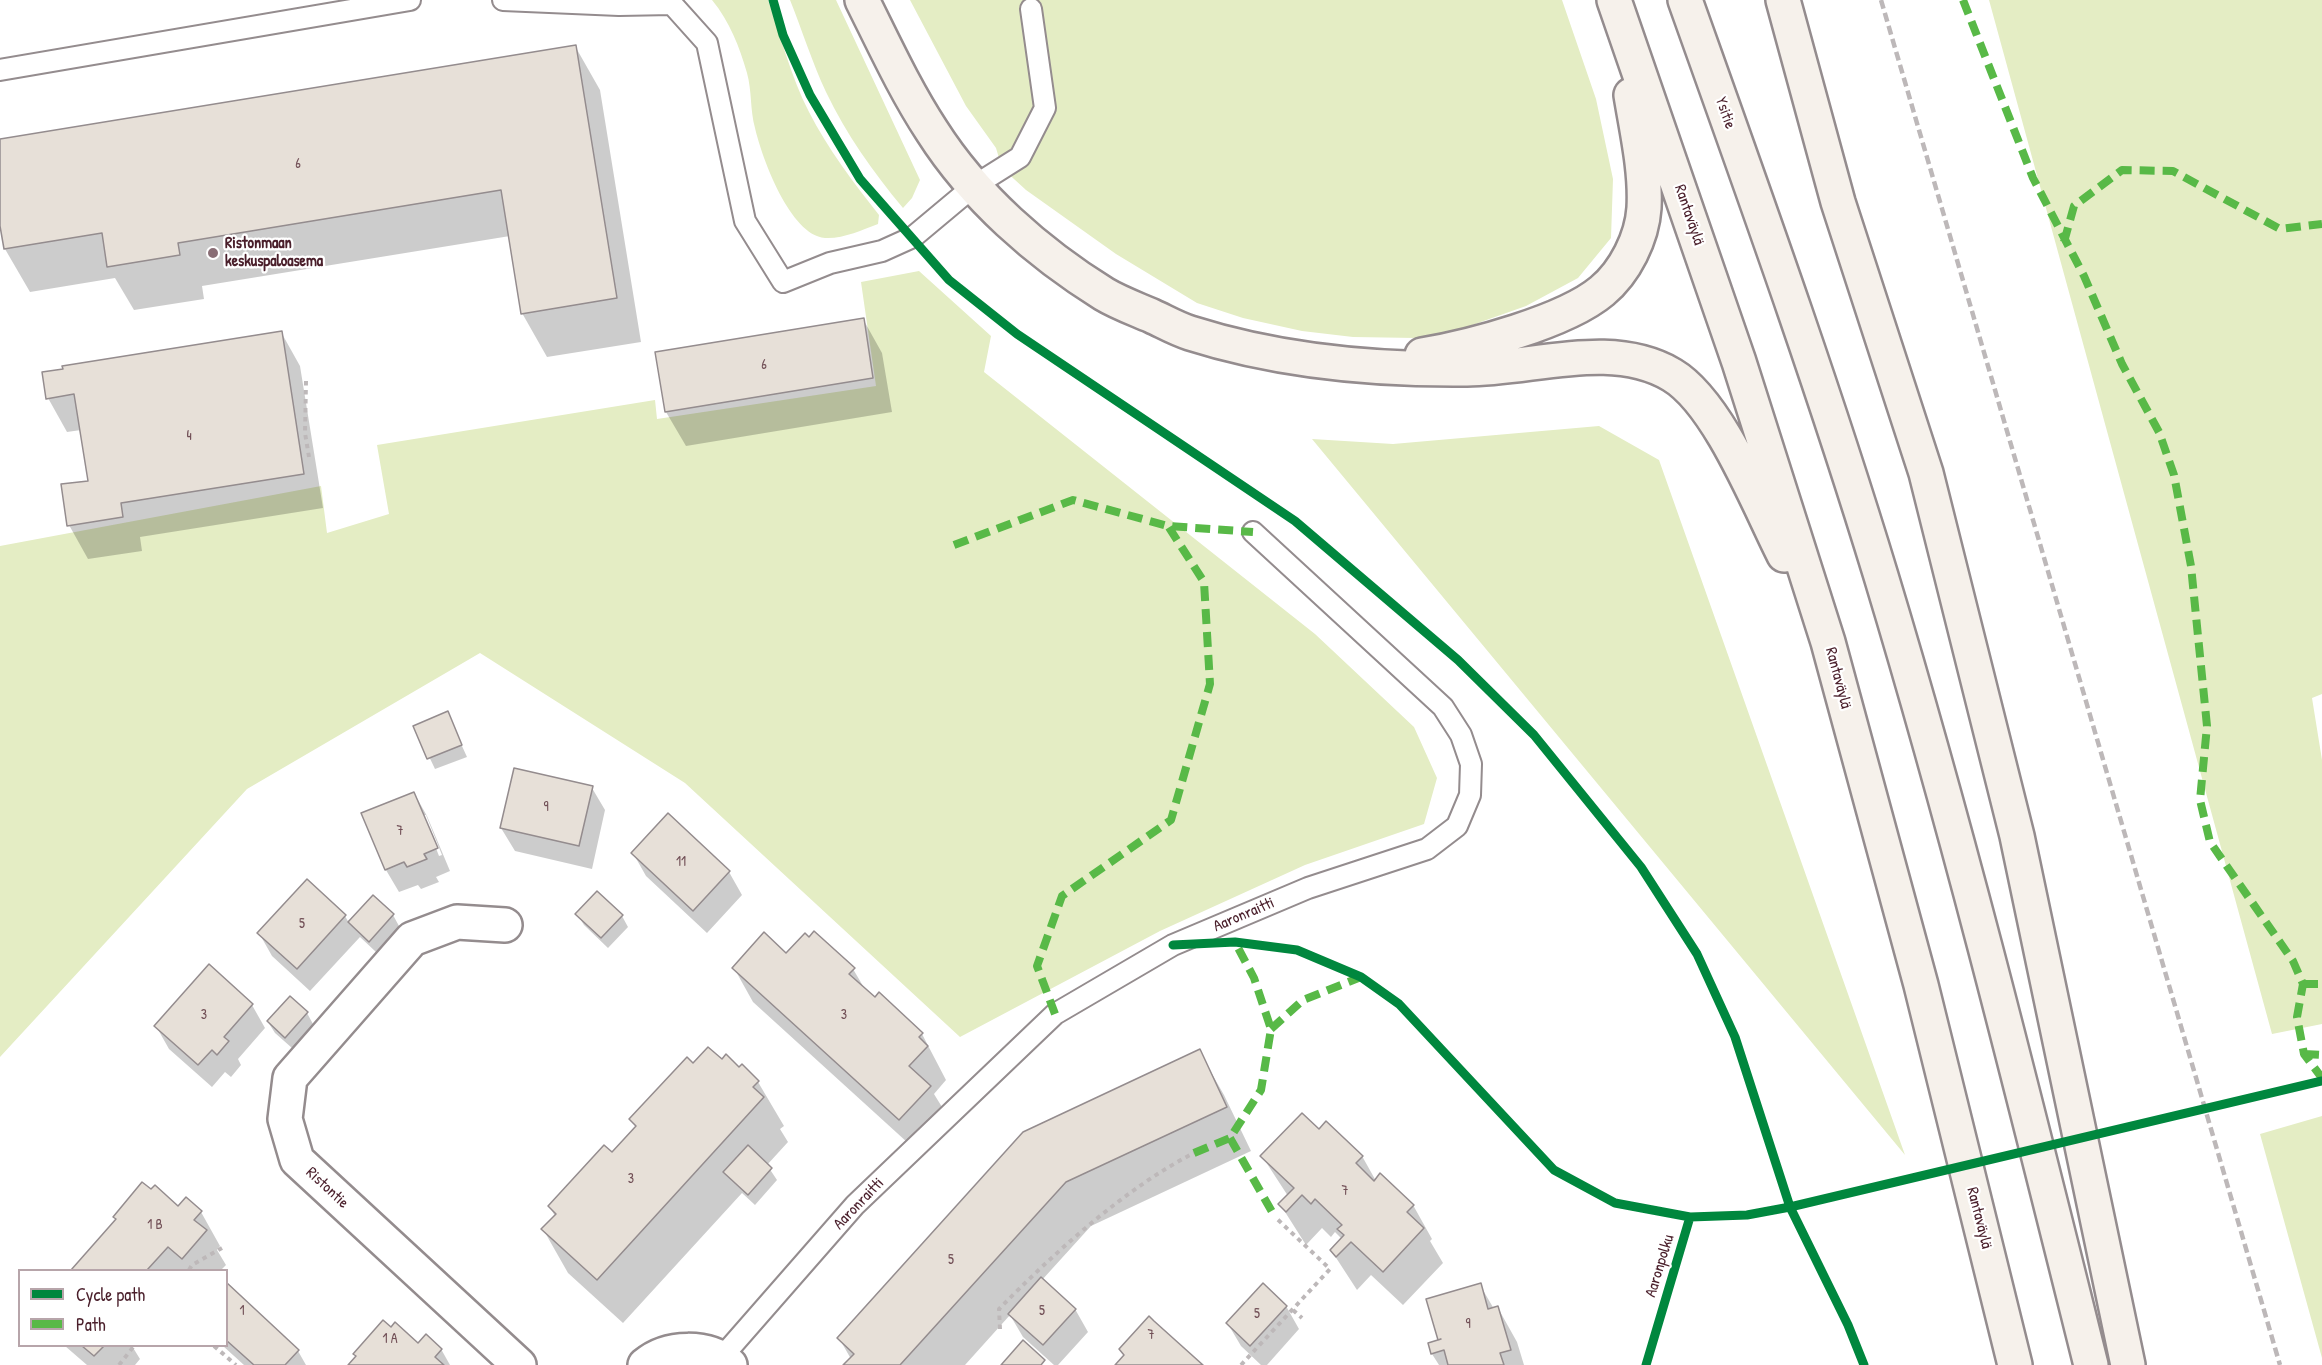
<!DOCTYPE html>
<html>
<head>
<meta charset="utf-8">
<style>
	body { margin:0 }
	#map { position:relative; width:2322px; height:1365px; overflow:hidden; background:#fff; font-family:"Patrick Hand",sans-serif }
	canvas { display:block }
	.legend { position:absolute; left:18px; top:1269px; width:210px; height:78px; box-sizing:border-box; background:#fff; border:2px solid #b7a5aa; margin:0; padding:8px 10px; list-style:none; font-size:18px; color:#4a1f2b }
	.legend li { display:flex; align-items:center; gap:12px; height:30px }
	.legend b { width:30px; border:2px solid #b7a5aa }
</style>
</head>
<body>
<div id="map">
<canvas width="2322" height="1365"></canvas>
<ul class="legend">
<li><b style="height:8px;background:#00873e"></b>Cycle path</li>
<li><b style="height:8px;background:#58b947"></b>Path</li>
</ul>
</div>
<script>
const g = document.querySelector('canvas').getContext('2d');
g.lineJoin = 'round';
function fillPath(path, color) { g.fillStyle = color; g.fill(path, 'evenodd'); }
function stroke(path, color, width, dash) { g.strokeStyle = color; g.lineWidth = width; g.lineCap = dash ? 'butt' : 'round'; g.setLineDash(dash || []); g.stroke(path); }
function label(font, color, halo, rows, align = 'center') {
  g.font = font + ' "Patrick Hand",sans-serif'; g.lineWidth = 4.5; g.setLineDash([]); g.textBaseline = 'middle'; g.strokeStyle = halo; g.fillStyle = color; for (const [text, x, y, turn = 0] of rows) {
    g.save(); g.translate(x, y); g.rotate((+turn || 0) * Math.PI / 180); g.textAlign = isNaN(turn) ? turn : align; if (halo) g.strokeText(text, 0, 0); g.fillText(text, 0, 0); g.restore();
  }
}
const green = new Path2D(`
	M712,0H768C781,37 791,77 809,112C828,149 853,182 879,215L878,224C862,230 843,239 825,238C790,235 762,158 755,128C750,110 752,91 747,73C739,46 730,22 712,0Z
	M790,0H836L920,180L912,198L903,208C873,172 846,134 826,92C812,62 802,30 790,0Z
	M910,0H1562L1596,99L1613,179L1611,238L1578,278L1526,306L1461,329L1435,336L1416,338L1353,337L1302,331L1243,318L1197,303L1116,254L1026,190L1002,168L996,148L966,106Z
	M1989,0H2322V694L2312,698L2322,760V1024L2272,1034Z
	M919,271L991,336L984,372L1315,634L1414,727L1437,778L1424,824L1305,865L1160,931L960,1037L685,783L480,653L247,789L0,1057V546L321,486L327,533L389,514L377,445L655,400L657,419L876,386L861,282Z
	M1599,426L1659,460L1905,1155L1312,439L1393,444Z
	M2322,1116V1358L2260,1134Z`);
const shadow = new Path2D(`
	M575,46L600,90L641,342L547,357L522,313L510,236L202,286L204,299L134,310L115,278L30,292L5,249L0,217V140Z
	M863,319L882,353L892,412L686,446L666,412Z
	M281,332L300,366L323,508L140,537L142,551L88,559L69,525L89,482L81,430L67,432L48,398Z
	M447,713L467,757L435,769L415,727Z
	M592,788L605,810L592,869L515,851L501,828Z
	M414,793L427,816L450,871L436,877L439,882L421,889L418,885L399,892L386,870L363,814ZM423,815H426L442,855L439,856Z
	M668,815L729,872L742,895L707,933L646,876L633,853Z
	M373,897L393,915L399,926L376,952L360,937L310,991L272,956L259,933L345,916L349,923Z
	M577,914L622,916L628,927L608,948L584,925Z
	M786,955L853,969L866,991L922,1034L946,1080L934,1094L950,1120L919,1153L753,1002L734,968Z
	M252,1005L265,1028L238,1059L241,1065L231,1077L225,1072L212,1087L169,1049L156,1026Z
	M307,1013L313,1024L292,1048L275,1033L268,1022Z
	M1199,1051L1224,1095L1251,1151L1091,1226L1042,1280L1075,1309L1088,1332L1058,1365H1054L1023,1337L1010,1315L965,1365H846L851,1359L839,1338Z
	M722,1061L758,1082L784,1126L780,1129L788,1142L767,1165L777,1180L755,1205L742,1193L623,1323L568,1273L543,1229L555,1216L549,1206L612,1155L636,1128L631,1119L693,1065Z
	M1319,1131L1362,1156L1376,1181L1413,1205L1432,1239L1430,1241L1443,1263L1403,1305L1371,1275L1357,1290L1331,1250L1342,1239L1335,1232L1331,1237L1322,1228L1306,1245L1280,1204L1288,1196L1262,1156Z
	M178,1208L201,1212L220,1246L217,1250L226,1265L221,1270H73L117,1220Z
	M226,1284L298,1351L306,1365H244L223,1346H226Z
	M1480,1285L1494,1309L1498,1308L1517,1342L1524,1365H1439L1432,1354Z
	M1286,1306L1299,1329L1267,1365H1261L1241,1346L1228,1324Z
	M383,1322L419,1345L441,1349L450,1365H348Z
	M65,1346H132L140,1359L135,1365H87Z`);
const building = new Path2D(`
	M576,45L617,298L521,314L501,190L178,243L180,255L107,267L102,233L4,249L0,226V139Z
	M864,318L873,378L665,412L655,352Z
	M282,331L304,474L121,503L123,517L67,526L61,484L88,481L74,394L46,399L42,372L63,369L62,366Z
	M448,711L462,745L427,759L413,726Z
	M514,768L593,786L579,846L500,828Z
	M414,792L438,848L424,854L427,859L407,867L404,862L385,870L361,813Z
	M668,813L730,871L693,911L631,853Z
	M307,879L346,915L297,969L257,933Z
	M597,891L623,915L601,938L575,914Z
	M373,895L394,914L369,942L348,922Z
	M814,931L855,968L849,974L875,997L879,992L923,1033L919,1037L928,1046L909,1066L931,1086L899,1120L732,968L764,932L786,953L805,933L809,937Z
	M209,964L253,1004L224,1037L229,1041L217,1055L212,1050L198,1065L154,1026Z
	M290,996L308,1012L285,1038L267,1021Z
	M708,1047L722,1059L726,1054L739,1067L742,1064L759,1081L753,1087L764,1097L597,1280L541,1229L556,1214L548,1206L604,1145L612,1152L636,1126L629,1119L687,1057L693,1063Z
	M1200,1049L1227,1107L1066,1182L900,1365H843L854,1354L837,1338L1023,1132Z
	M1302,1113L1319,1129L1326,1121L1363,1156L1356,1163L1374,1181L1380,1173L1414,1205L1407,1212L1424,1228L1383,1272L1351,1242L1336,1257L1330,1250L1344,1235L1337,1229L1342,1225L1315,1199L1311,1204L1302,1195L1286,1212L1278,1204L1294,1188L1260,1156Z
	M748,1145L772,1168L748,1195L723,1172Z
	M142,1182L151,1189L155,1185L178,1206L186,1197L202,1211L194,1220L207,1230L182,1259L168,1247L147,1270H71L116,1219L113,1217Z
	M1041,1277L1076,1309L1043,1345L1008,1314Z
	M226,1282L299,1350L285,1365H254L226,1340Z
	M1263,1283L1287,1306L1250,1346L1226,1323Z
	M1481,1283L1488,1309L1498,1306L1511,1350L1500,1353L1504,1365H1448L1444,1350L1431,1354L1428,1343L1441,1339L1438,1340L1426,1299Z
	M1149,1316L1154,1321L1203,1365H1115L1124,1355L1119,1349Z
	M383,1320L391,1327L395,1322L418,1343L426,1334L442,1349L435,1357L444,1365H348L356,1356L353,1354Z
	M1023,1340L1045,1360L1041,1365H1001Z
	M82,1346H104L94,1356Z`);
const path = new Path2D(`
	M306,381L305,433L309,457
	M189,1270L192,1265L222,1248
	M1293,1310L1302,1318
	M1000,1329L999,1309C1053,1254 1125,1188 1194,1153
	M214,1346L236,1365
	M119,1365L134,1346
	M1241,1365L1330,1269L1275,1217`);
const service = new Path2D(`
	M503,0L619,5L672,4L707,43L745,221L783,282L830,263L882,251L913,237L974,186L1020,157L1045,108L1031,9
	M0,70L410,0
	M722,1357L855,1205L1055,1014L1173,945L1308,888L1427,849L1457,826L1470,795L1471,764L1461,735L1443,707L1253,532`);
const minor = new Path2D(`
	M505,925L457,922L412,939L290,1078L285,1119L297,1160L519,1365
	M645,1365C667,1346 708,1345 730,1365`);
const trunk = new Path2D(`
	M862,0C884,44 905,90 932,131C974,197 1038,253 1104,294C1119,303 1136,309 1152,316C1165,322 1177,329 1190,333C1278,361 1375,370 1467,369C1533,369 1611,339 1672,375C1719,403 1759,506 1784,555
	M1614,0L1739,362L1828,642L1921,985L2015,1365
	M1783,0L1838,202L1926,473L2017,836L2128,1365
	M1422,355C1470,347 1565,322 1602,291C1625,272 1642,238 1644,208C1646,170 1637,132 1631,95`);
const motorway = new Path2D(`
	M1685,0C1753,191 1822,382 1881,576C1960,837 2025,1101 2091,1365`);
const rail = new Path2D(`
	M1881,0L2280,1365`);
const quiet = new Path2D(`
	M1963,0L2033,178L2084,276L2122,364L2159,432L2174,475L2191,566L2207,726L2200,800L2210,842L2293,961L2303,984L2297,1017L2304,1054L2322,1078
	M2064,242L2074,206L2122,170L2173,171L2280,229L2322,224
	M954,545L1073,500L1168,526L1253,532
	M2303,984H2322
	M1055,1014L1037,966L1062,896L1171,820L1210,684L1204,582L1168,526
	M1271,1029L1303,1000L1361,977
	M2304,1054L2322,1055
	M1230,1138L1275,1217
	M1194,1153L1230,1138L1261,1090L1271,1029L1254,978L1235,942`);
const cycleway = new Path2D(`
	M773,0L783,35L810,95L860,179L949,280L1017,334L1295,521L1458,660L1534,735L1641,867L1697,954L1735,1037L1790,1207L1848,1325L1864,1365
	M1173,945L1235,942L1297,950L1361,977L1399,1004L1554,1170L1615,1203L1690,1217L1747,1215L1790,1207L2322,1081
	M1646,1365L1690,1217`);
const markers = [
	[213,253,6,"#896d75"]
];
const numberNames = [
	["6",298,164],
	["6",764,365],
	["4",189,436],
	["9",546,807],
	["7",400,831],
	["11",681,862],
	["5",302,924],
	["3",204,1015],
	["3",844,1015],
	["3",631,1179],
	["7",1345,1191],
	["1 B",155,1225],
	["5",951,1260],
	["1",242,1311],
	["5",1042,1311],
	["5",1257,1314],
	["9",1468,1324],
	["7",1151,1335],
	["1 A",390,1339]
];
const streetNames = [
	["Ysitie",1725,113,70],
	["Rantaväylä",1689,215,71],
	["Rantaväylä",1838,678,75],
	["Aaronraitti",1244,915,-23],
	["Ristontie",327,1188,43],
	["Aaronraitti",859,1204,-46],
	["Rantaväylä",1979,1218,76],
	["Aaronpolku",1660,1266,-73]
];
const poiNames = [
	["Ristonmaan",225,244],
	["keskuspaloasema",225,262]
];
fillPath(green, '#e4edc4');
fillPath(shadow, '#0003');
fillPath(building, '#e7e0d8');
stroke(building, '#948c8e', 1.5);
stroke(service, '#948c8e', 24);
stroke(minor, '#948c8e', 38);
stroke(trunk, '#948c8e', 38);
stroke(motorway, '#948c8e', 38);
stroke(path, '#bdb8b9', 4, [4.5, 4.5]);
stroke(service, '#fff', 20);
stroke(minor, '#fff', 33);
stroke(trunk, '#f6f1eb', 33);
stroke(motorway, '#f6f1eb', 33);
stroke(rail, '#bdb8b9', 4.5, [9, 4.5]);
stroke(quiet, '#58b947', 8, [15, 8]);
stroke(cycleway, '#00873e', 9);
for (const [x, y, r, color] of markers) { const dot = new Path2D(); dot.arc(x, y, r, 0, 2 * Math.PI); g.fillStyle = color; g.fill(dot); stroke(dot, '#fff', 2); }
label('14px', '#714f56', null, numberNames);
label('16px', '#4a1f2b', '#fff', streetNames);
label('bold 16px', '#4a1f2b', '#fff', poiNames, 'left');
</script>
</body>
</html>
